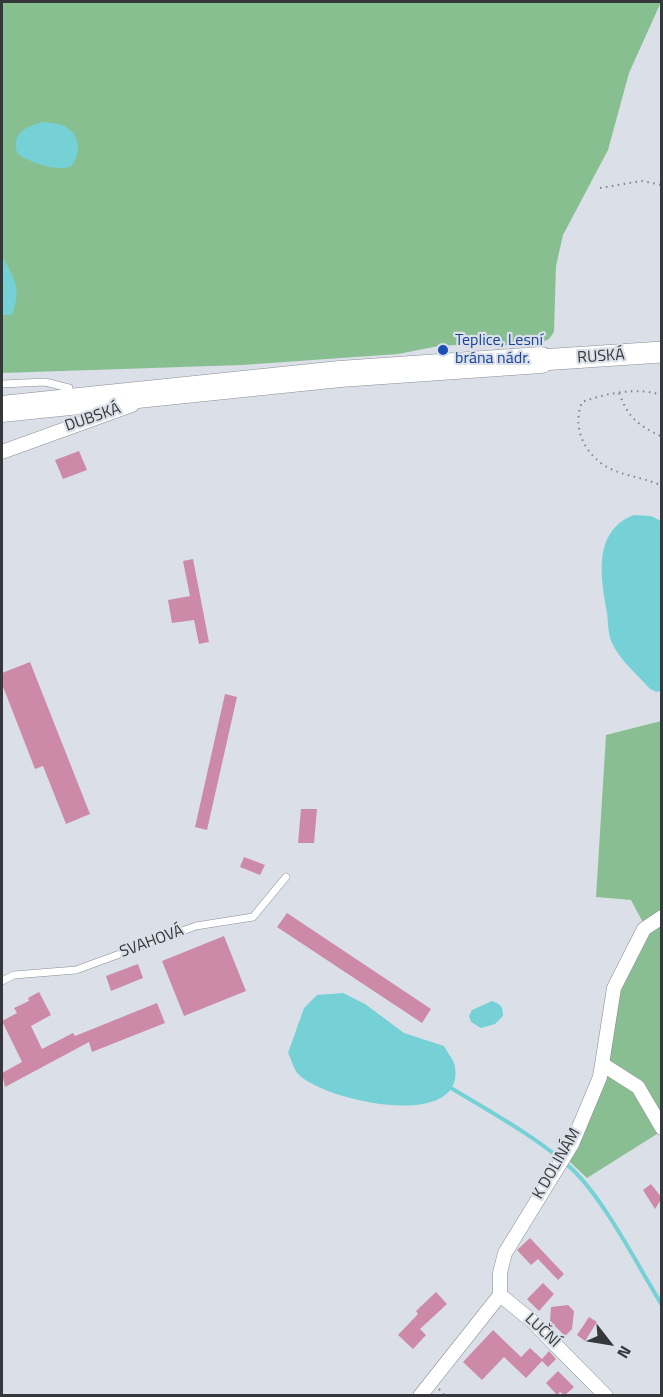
<!DOCTYPE html>
<html>
<head>
<meta charset="utf-8">
<style>
	body { margin:0 }
	#map { position:relative; width:663px; height:1397px; overflow:hidden; background:#dbe0e8; font-family:"Titillium Web",sans-serif }
	canvas { display:block }
	.frame { position:absolute; inset:0; border:3px solid #35373a; pointer-events:none }
	.north { position:absolute; left:579px; top:1313px; width:60px; height:60px; -webkit-text-stroke:4px #dbe0e8; paint-order:stroke; rotate:121deg; font-size:16px; font-weight:700; line-height:24px; text-align:center; color:#35373a }
	.north::after { content:''; display:block; margin:auto; width:21px; height:27px; background:#35373a; clip-path:polygon(50% 0,100% 100%,50% 72%,0 100%) }
</style>
</head>
<body>
<div id="map">
<canvas width="663" height="1397"></canvas>
<div class="frame"></div>
<div class="north">N</div>
</div>
<script>
const g = document.querySelector('canvas').getContext('2d');
g.lineJoin = 'round';
function fillPath(path, color) { g.fillStyle = color; g.fill(path, 'evenodd'); }
function stroke(path, color, width, dash) { g.strokeStyle = color; g.lineWidth = width; g.lineCap = dash ? 'butt' : 'round'; g.setLineDash(dash || []); g.stroke(path); }
function label(font, color, halo, rows, align = 'center') {
  g.font = font + ' "Titillium Web",sans-serif'; g.lineWidth = 4.5; g.setLineDash([]); g.textBaseline = 'middle'; g.strokeStyle = halo; g.fillStyle = color; for (const [text, x, y, turn = 0] of rows) {
    g.save(); g.translate(x, y); g.rotate((+turn || 0) * Math.PI / 180); g.textAlign = isNaN(turn) ? turn : align; if (halo) g.strokeText(text, 0, 0); g.fillText(text, 0, 0); g.restore();
  }
}
const green = new Path2D(`
	M661,721V1135L657,1134L587,1178L570,1162L606,1076L619,990L648,932L631,900L596,897L606,735Z`);
const forest = new Path2D(`
	M2,2H661L629,73L608,150L563,235L556,266L554,332L549,339L532,346L473,344L439,346L398,354L242,365L2,373V312L4,315L2,257Z`);
const water = new Path2D(`
	M43,122C51,123 60,123 67,128C81,135 81,157 70,167C55,171 31,163 18,154C9,134 27,126 43,122Z
	M2,257C16,279 21,290 12,315H4L2,312Z
	M634,515L651,516L661,521L662,690L657,692L650,689C638,675 620,661 612,643C608,635 608,622 607,612C601,578 592,531 634,515Z
	M343,993L365,1004L404,1033L444,1046C447,1052 454,1060 455,1067C465,1132 324,1101 298,1074C294,1069 291,1059 288,1053L304,1008L317,995Z
	M492,1001C501,1004 503,1007 503,1016L495,1024L481,1028L471,1022L469,1016L472,1010Z`);
const stream = new Path2D(`
	M451,1088C489,1111 542,1140 573,1170C605,1201 638,1266 662,1305`);
const building = new Path2D(`
	M79,451L87,470L63,479L55,460Z
	M193,559L209,642L199,644L194,620L172,623L168,600L190,596L183,561Z
	M30,662L90,814L66,824L43,766L35,769L2,684V673Z
	M225,694L237,697L207,830L195,827Z
	M301,809H317L314,843H298Z
	M244,857L265,865L260,875L240,867Z
	M287,913L431,1009L422,1023L277,927Z
	M224,936L246,991L184,1016L162,961Z
	M138,964L143,978L111,991L106,976Z
	M39,992L51,1015L31,1026L42,1049L73,1033L75,1036L157,1003L165,1023L92,1052L89,1042L5,1087L2,1073L22,1062L2,1021L17,1013L14,1008L29,1001L28,998Z
	M651,1184L662,1198L655,1209L643,1190Z
	M530,1238L564,1274L558,1280L538,1259L531,1265L517,1250Z
	M543,1283L554,1294L539,1311L527,1299Z
	M436,1292L447,1304L420,1329L426,1335L413,1349L398,1335L418,1314L416,1311Z
	M568,1305L574,1311L572,1329L565,1336L550,1321L551,1307Z
	M589,1317L597,1322L585,1341L577,1335Z
	M493,1330L521,1357L530,1348L542,1359L549,1351L556,1359L548,1367L542,1361L526,1378L504,1357L482,1380L463,1362Z
	M558,1371L574,1387L565,1395L560,1392L557,1395L546,1383Z`);
const path = new Path2D(`
	M600,188L642,181L662,185
	M619,393C629,419 637,424 662,437
	M662,395C636,387 607,393 582,402C571,429 586,458 613,470C629,477 646,478 662,486
	M439,1389L445,1396`);
const lane = new Path2D(`
	M2,384L45,382L69,388
	M2,981L14,975L76,970L196,926L253,917L286,877`);
const street = new Path2D(`
	M2,452L132,405
	M602,1064L638,1087L662,1128
	M500,1295L532,1321L606,1396
	M420,1396L500,1295V1273L505,1253L572,1144L600,1077L614,988L644,929L662,917`);
const primary = new Path2D(`
	M541,360L662,352`);
const highway = new Path2D(`
	M2,409L340,374L541,360`);
const markers = [
	[443,350,6,"#1a4fb4"]
];
const transitNames = [
	["Teplice, Lesní",455,341],
	["brána nádr.",455,359]
];
const streetNames = [
	["RUSKÁ",601,357,-4],
	["DUBSKÁ",93,418,-19],
	["SVAHOVÁ",152,942,-20],
	["K DOLINÁM",557,1164,-60],
	["LUČNÍ",542,1331,43]
];
fillPath(green, '#89be92');
fillPath(forest, '#88bf91');
fillPath(water, '#75d1d6');
stroke(stream, '#75d1d6', 4);
fillPath(building, '#cc8aa8');
stroke(lane, '#888c94', 8);
stroke(street, '#888c94', 15);
stroke(primary, '#888c94', 22);
stroke(highway, '#888c94', 27);
stroke(path, '#808388', 2, [1.5, 4.5]);
stroke(lane, '#fff', 7);
stroke(street, '#fff', 14);
stroke(primary, '#fff', 21);
stroke(highway, '#fff', 26);
for (const [x, y, r, color] of markers) { const dot = new Path2D(); dot.arc(x, y, r, 0, 2 * Math.PI); g.fillStyle = color; g.fill(dot); stroke(dot, '#dbe0e8', 2); }
label('16px', '#164399', '#dbe0e8', transitNames, 'left');
label('16px', '#35373a', '#dbe0e8', streetNames);
</script>
</body>
</html>
